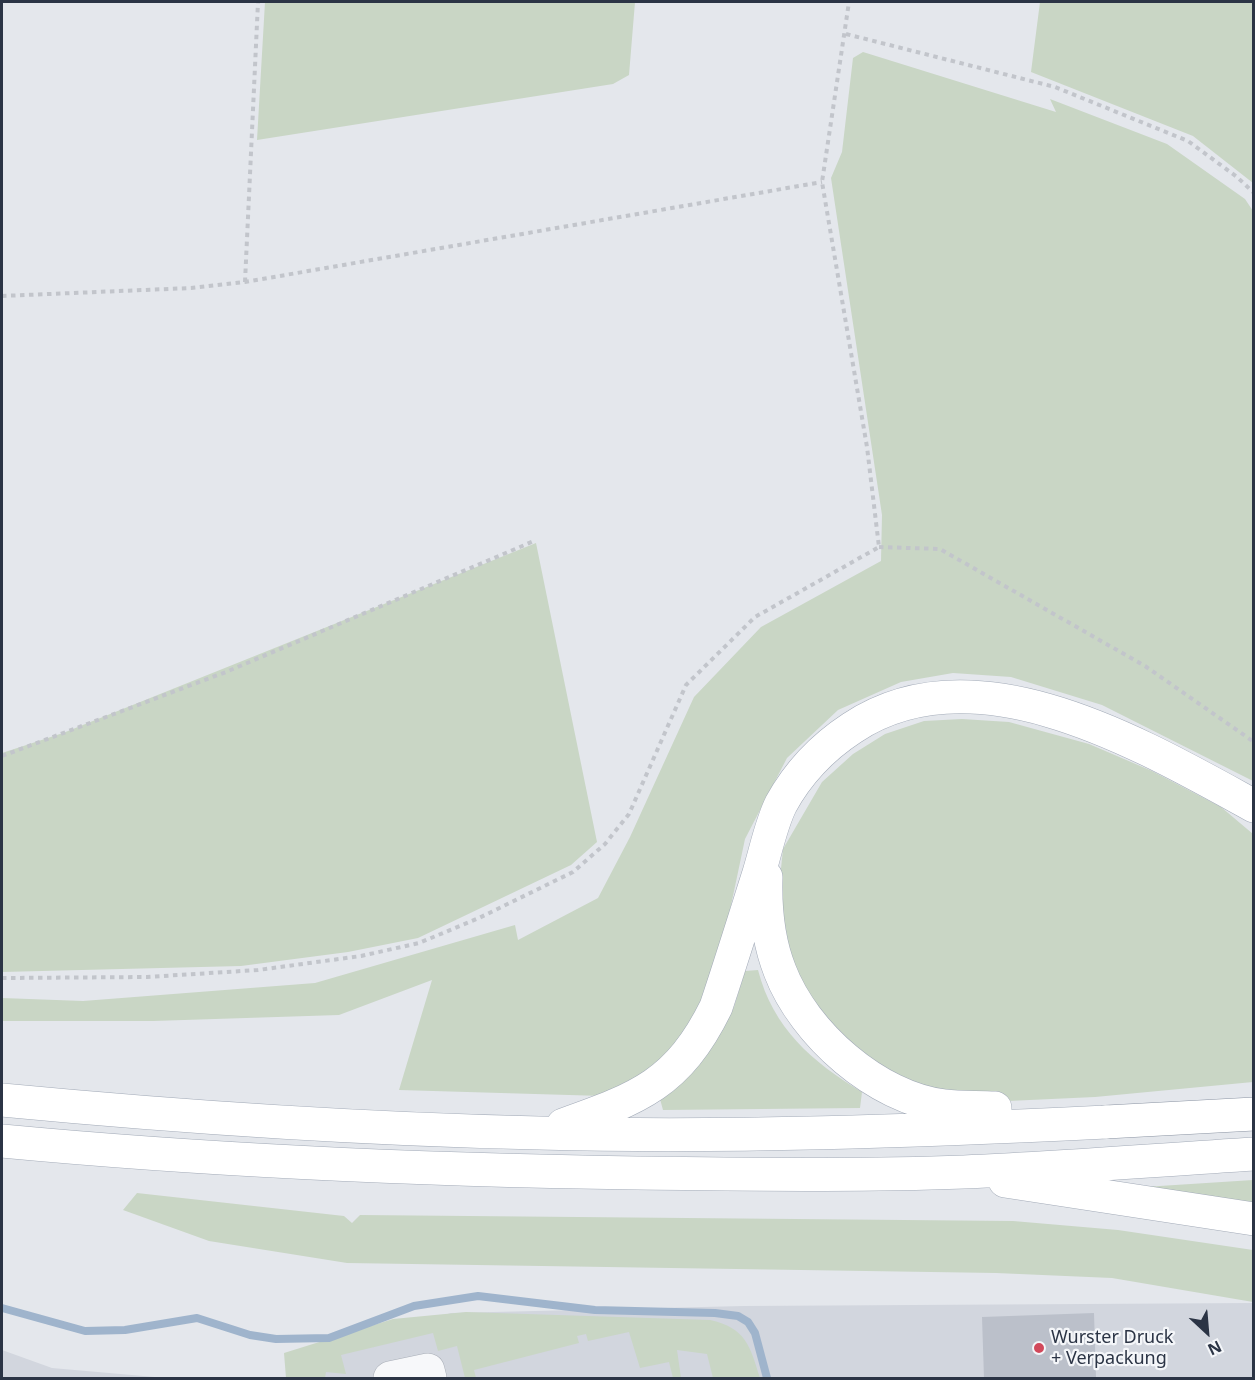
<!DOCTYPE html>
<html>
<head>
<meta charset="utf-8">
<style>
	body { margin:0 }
	#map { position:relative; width:1255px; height:1380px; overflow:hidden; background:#e4e7ec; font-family:"Noto Sans",sans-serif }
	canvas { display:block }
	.frame { position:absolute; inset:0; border:3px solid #2b3445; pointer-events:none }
	.north { position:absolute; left:1177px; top:1302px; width:60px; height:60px; -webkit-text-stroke:4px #f4f6f9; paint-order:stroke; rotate:154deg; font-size:16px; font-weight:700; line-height:24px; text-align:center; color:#2b3445 }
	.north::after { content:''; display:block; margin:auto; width:21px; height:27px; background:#2b3445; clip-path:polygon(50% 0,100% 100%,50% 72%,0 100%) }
</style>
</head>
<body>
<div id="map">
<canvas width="1255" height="1380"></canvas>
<div class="frame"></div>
<div class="north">N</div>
</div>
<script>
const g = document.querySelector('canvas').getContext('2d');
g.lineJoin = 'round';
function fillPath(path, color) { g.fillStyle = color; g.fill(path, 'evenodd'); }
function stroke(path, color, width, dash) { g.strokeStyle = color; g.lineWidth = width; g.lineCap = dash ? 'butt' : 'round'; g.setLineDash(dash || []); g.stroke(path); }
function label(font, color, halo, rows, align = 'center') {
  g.font = font + ' "Noto Sans",sans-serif'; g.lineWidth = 4.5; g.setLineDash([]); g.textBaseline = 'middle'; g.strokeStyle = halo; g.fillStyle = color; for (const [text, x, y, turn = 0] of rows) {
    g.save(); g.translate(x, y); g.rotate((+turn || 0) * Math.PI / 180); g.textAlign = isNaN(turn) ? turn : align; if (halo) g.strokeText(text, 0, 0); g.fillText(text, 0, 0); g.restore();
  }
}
const built = new Path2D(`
	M1253,1303V1378H314L316,1351L451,1313L744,1306Z
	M2,1350L52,1368L166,1378H2Z`);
const green = new Path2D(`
	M265,2H635L629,75L613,84L257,140Z
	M1040,2H1253V183L1193,136L1031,72Z
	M863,52L1056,112L1050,99L1167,144L1245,199L1253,211V781L1102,705L1011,677L953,673L901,682L838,710L787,758L745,839L722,948L691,1028L648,1075L603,1096L399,1090L432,980L339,1015L153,1021H2V998L83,1001L315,983L515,925L518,940L598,898L630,837L694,697L761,627L881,561L882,515L831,178L842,152L853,58Z
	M536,543L597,842L571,865L418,938L348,952L241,966L2,972V753L63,733Z
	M962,719L1009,722L1089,744L1152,771L1221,807L1253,834V1082L1095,1097L1008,1101L943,1093L870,1065L817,1016L794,969L777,908L783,849L822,782L853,754L885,734L924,721Z
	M758,970C773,1028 812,1062 862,1092L860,1108L663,1110L660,1099L717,1038L734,1007L745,971Z
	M1253,1180V1205L1144,1187Z
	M137,1193L344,1216L352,1223L360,1215L1013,1221L1118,1230L1253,1250V1302L1112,1278L996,1273L347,1263L209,1241L123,1210Z
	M466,1312L710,1320C746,1328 750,1346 760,1378H713L707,1354L677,1350L681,1378H673L669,1362L640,1368L629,1332L588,1341L586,1334L577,1336L579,1343L474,1370L476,1378H465L457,1346L438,1351L433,1333L341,1355L346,1374L326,1372L325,1378H286L284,1353L393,1319Z`);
const stream = new Path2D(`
	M2,1308L85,1331L125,1330L197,1318L250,1335L276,1339L329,1338L414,1306L478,1296L595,1310L715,1313L738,1316L748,1322L755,1333L767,1378`);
const building = new Path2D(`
	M1094,1313L1096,1378H984L982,1317Z`);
const path = new Path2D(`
	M846,34L1055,87L1188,141L1237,177L1254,193
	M245,282L258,2
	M2,296L191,288L245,282L822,182
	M879,547L940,549L1145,666L1254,742
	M2,756L226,672L534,541
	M2,978L147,977L258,970L361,956L419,943L479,918L573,872L605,844L629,814L686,685L755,617L879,547L867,447L822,182L849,2`);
const minor = new Path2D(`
	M390,1378L428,1370L430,1378`);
const major = new Path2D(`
	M766,877C765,909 768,941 780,971C804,1034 877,1098 944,1106C961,1108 978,1107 995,1108
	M2,1100C180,1117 360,1129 539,1133C728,1138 918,1131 1106,1122
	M563,1125C639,1098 678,1084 716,1007C731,962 745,917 759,873C766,850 771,824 781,804C798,773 823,747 852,728C975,646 1141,744 1254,806
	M2,1141C213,1161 424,1170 637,1173C746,1174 855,1176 964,1172C1061,1168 1157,1160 1254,1154
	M1005,1181L1254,1219`);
const highway = new Path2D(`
	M1106,1122L1254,1114`);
const markers = [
	[1039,1348,6,"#d1495b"]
];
const poiNames = [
	["Wurster Druck",1051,1338],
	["+ Verpackung",1051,1359]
];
fillPath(built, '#d2d6de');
fillPath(green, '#c9d6c5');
stroke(stream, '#9fb4cc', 8);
fillPath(building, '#bbc0ca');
stroke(minor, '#a9aeb7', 34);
stroke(major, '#a3abb8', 34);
stroke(highway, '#8b94a3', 34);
stroke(path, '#c2c5cb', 4, [4.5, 4.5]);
stroke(minor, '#f7f8fa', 33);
stroke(major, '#fff', 33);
stroke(highway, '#fff', 33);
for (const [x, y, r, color] of markers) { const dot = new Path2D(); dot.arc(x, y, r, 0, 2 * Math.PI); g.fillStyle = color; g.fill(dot); stroke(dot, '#f4f6f9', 2); }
label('18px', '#2b3445', '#f4f6f9', poiNames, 'left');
</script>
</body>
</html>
